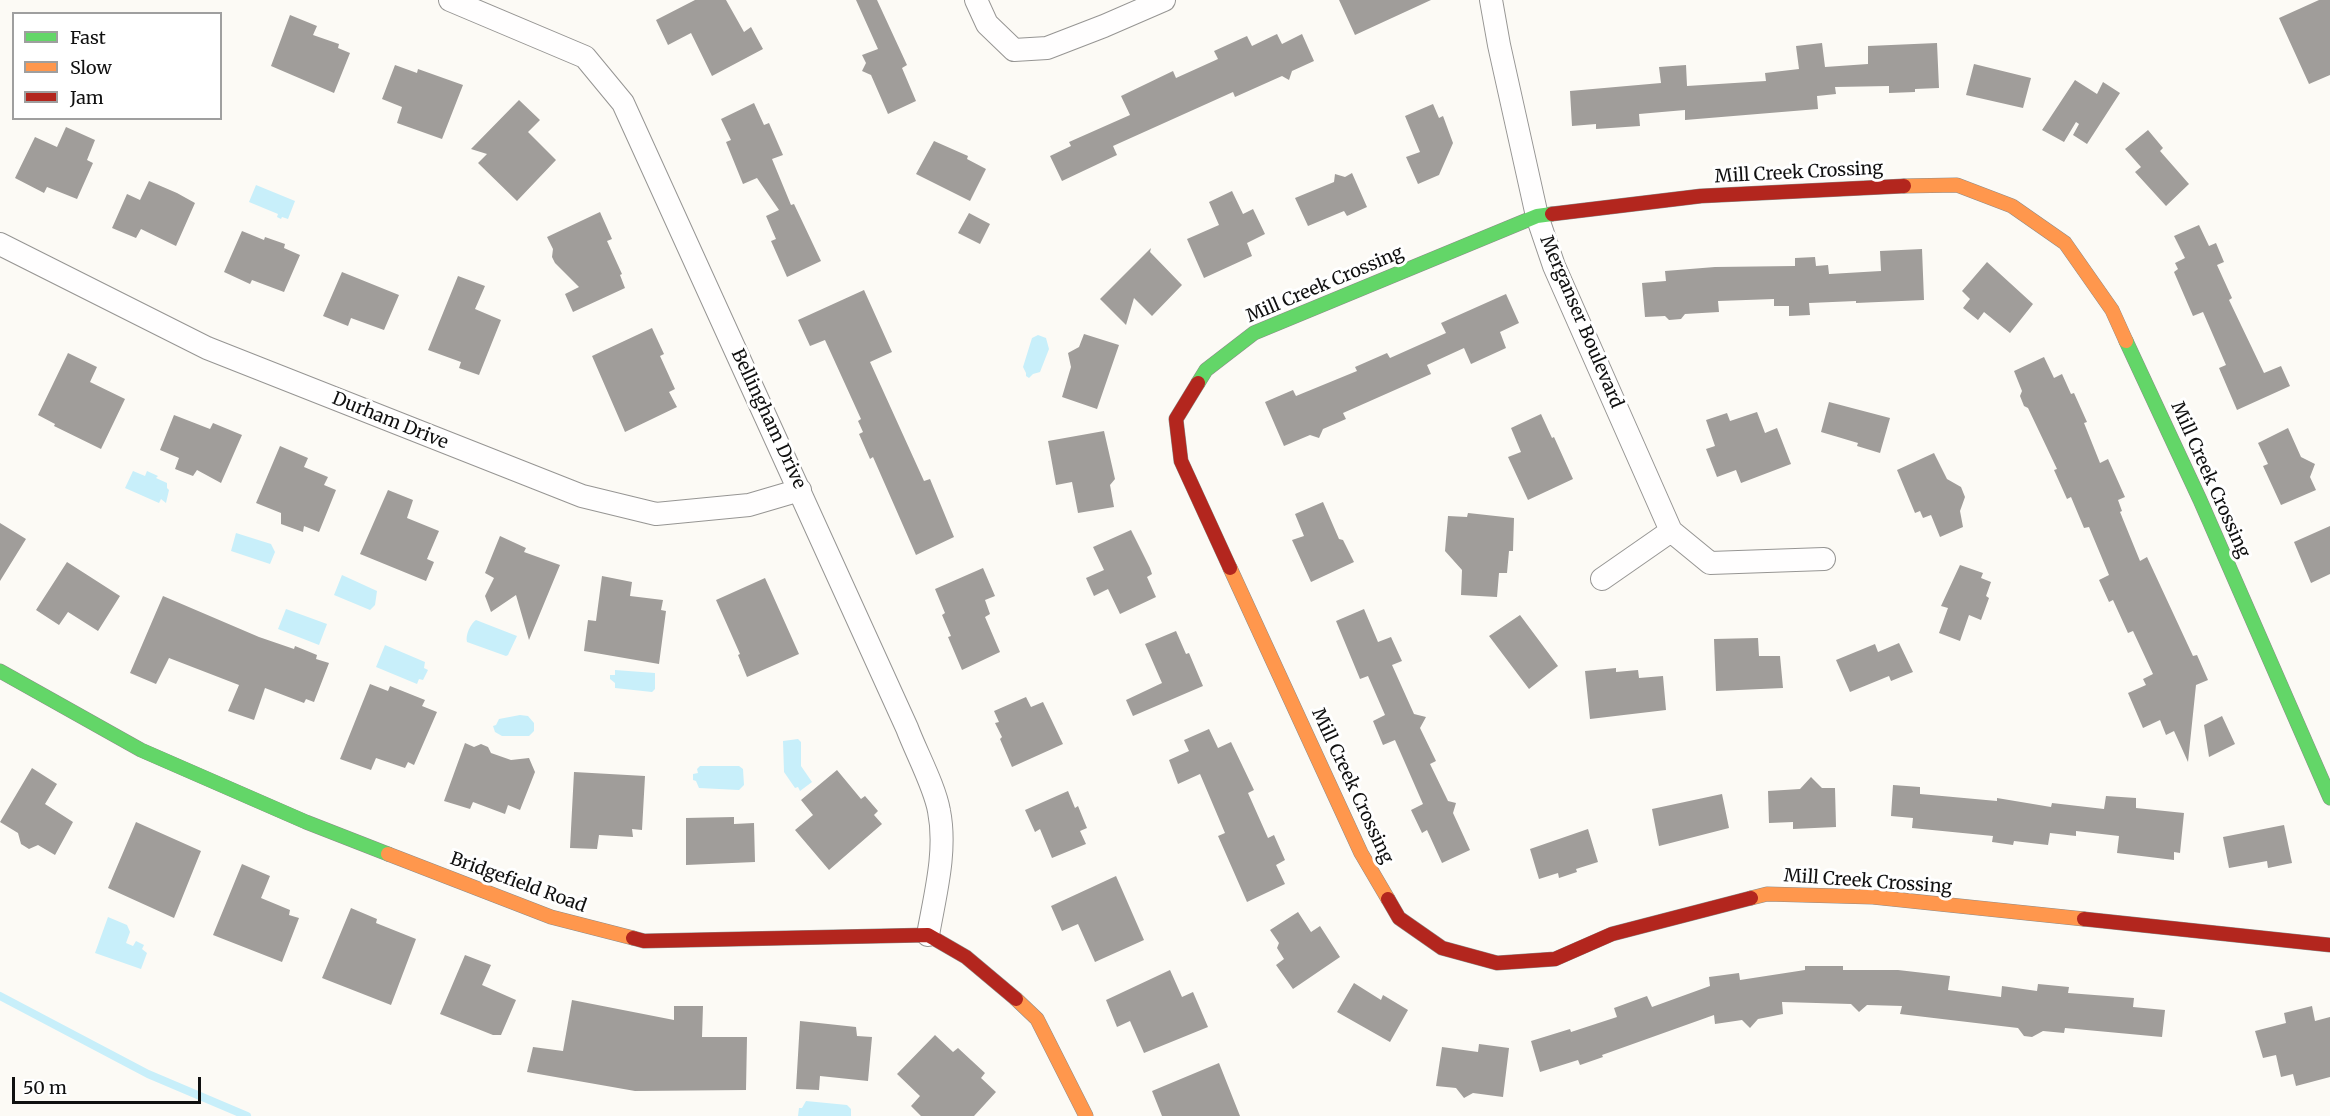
<!DOCTYPE html>
<html>
<head>
<meta charset="utf-8">
<style>
	body { margin:0 }
	#map { position:relative; width:2330px; height:1116px; overflow:hidden; background:#fcfaf5; font-family:Merriweather,serif }
	canvas { display:block }
	.legend { position:absolute; left:12px; top:12px; width:210px; height:108px; box-sizing:border-box; background:#fff; border:2px solid #9f9f9f; margin:0; padding:8px 10px; list-style:none; font-size:18px; color:#101010 }
	.legend li { display:flex; align-items:center; gap:12px; height:30px }
	.legend b { width:30px; border:2px solid #9f9f9f }
	.scale { position:absolute; left:12px; top:1077px; width:189px; height:27px; box-sizing:border-box; border:3px solid #101010; border-top:0; padding-left:8px; font-size:18px; line-height:21px; white-space:nowrap; color:#101010; -webkit-text-stroke:4px #fff; paint-order:stroke }
</style>
</head>
<body>
<div id="map">
<canvas width="2330" height="1116"></canvas>
<ul class="legend">
<li><b style="height:8px;background:#63d668"></b>Fast</li>
<li><b style="height:8px;background:#ff974d"></b>Slow</li>
<li><b style="height:8px;background:#b3261e"></b>Jam</li>
</ul>
<div class="scale">50 m</div>
</div>
<script>
const g = document.querySelector('canvas').getContext('2d');
g.lineJoin = 'round';
function fillPath(path, color) { g.fillStyle = color; g.fill(path, 'evenodd'); }
function stroke(path, color, width, dash) { g.strokeStyle = color; g.lineWidth = width; g.lineCap = dash ? 'butt' : 'round'; g.setLineDash(dash || []); g.stroke(path); }
function label(font, color, halo, rows, align = 'center') {
  g.font = font + ' Merriweather,serif'; g.lineWidth = 6; g.setLineDash([]); g.textBaseline = 'middle'; g.strokeStyle = halo; g.fillStyle = color; for (const [text, x, y, turn = 0] of rows) {
    g.save(); g.translate(x, y); g.rotate((+turn || 0) * Math.PI / 180); g.textAlign = isNaN(turn) ? turn : align; if (halo) g.strokeText(text, 0, 0); g.fillText(text, 0, 0); g.restore();
  }
}
const water = new Path2D(`
	M256,185L295,201L288,219L282,217L281,219L277,217L278,214L249,202Z
	M1038,335L1046,338L1049,349L1040,372L1033,374L1029,378L1026,376V373L1023,367L1032,338Z
	M133,471L145,476L147,471L158,476L156,478L167,483V488L169,490L166,503L161,499L159,503L125,488Z
	M236,533L271,544L275,552L270,564L231,551Z
	M342,575L377,591L375,605L370,610L334,595Z
	M286,609L327,624L319,645L278,629Z
	M476,620L517,636L508,655L506,656L467,642C465,635 471,623 476,620Z
	M385,645L425,662L424,668L428,670L423,680L419,679L417,684L376,667Z
	M615,670L655,673V689L652,692L615,688V683L610,679V675H615Z
	M520,715L528,716L534,723V731L529,736H502L495,732L493,726L496,725L499,719Z
	M798,739L801,742V766L812,782L800,791L798,787L795,788L784,772L783,741Z
	M700,766H739L743,769L744,785L739,790L699,788L696,781L693,780V774L698,773L697,769Z
	M108,917L127,925L130,932L126,943L133,946L136,941L144,945L142,949L147,953L141,969L95,953Z
	M806,1101L847,1105L851,1109V1116H798L799,1108H802Z`);
const stream = new Path2D(`
	M0,996L148,1074L247,1116`);
const building = new Path2D(`
	M695,0H726L744,32L751,27L763,49L712,76L691,33L668,45L656,20Z
	M856,0H877L907,65L902,68L916,101L888,114L871,75L862,71L866,63L862,55L878,49Z
	M1339,0H1431L1355,35Z
	M2319,0H2330V75L2309,84L2279,18Z
	M290,15L317,26L313,35L339,44L338,48L350,53L334,93L271,66Z
	M1277,34L1282,44L1302,34L1314,61L1292,71L1289,80L1282,76L1235,97L1233,92L1113,146L1117,155L1062,181L1050,156L1071,146L1069,142L1130,115L1121,96L1173,71L1176,78L1218,59L1214,51L1247,36L1252,46Z
	M1822,43L1825,67L1868,64V46L1937,43L1939,88L1915,89V92L1889,93V86L1835,87L1836,94L1817,96L1818,109L1685,120V110L1639,114L1640,126L1596,129V124L1572,126L1570,91L1661,83L1659,67L1686,65L1687,86L1766,81L1765,73L1799,69L1796,46Z
	M1974,64L2031,78L2023,108L1966,95Z
	M395,65L417,73L418,69L463,85L442,139L397,123L402,107L382,99Z
	M2075,80L2097,94L2103,82L2120,93L2087,144L2073,135L2079,124L2076,122L2064,142L2042,130Z
	M519,100L540,120L528,132L556,160L517,201L478,163L487,154L471,149Z
	M754,103L764,125L769,123L783,155L772,159L791,205L794,204L821,261L787,277L771,241L776,239L766,216L779,210L757,178L743,184L726,142L731,140L721,119Z
	M1433,104L1439,118L1443,116L1453,143L1439,175L1418,184L1406,157L1420,152L1405,116Z
	M66,127L95,140L87,160L93,163L77,199L47,187L44,193L15,178L35,137L57,147Z
	M2148,130L2163,148L2160,151L2189,184L2166,206L2135,172L2141,167L2125,149Z
	M934,141L968,156L967,159L986,169L970,201L916,174Z
	M1352,173L1367,207L1347,216L1344,211L1308,226L1295,198L1334,182L1335,174L1345,177Z
	M149,181L177,193L195,203L176,246L141,229L136,238L112,228L127,194L140,200Z
	M1232,191L1243,214L1253,209L1265,234L1247,243L1252,256L1204,278L1187,239L1219,225L1209,202Z
	M600,212L612,239L607,241L622,274L620,275L625,288L573,312L565,294L579,287L555,263L552,257L553,249L547,237Z
	M969,213L990,224L980,244L958,233Z
	M2199,225L2209,246L2216,243L2224,262L2217,265L2232,298L2229,300L2264,373L2281,366L2290,386L2237,410L2219,368L2226,365L2203,312L2193,316L2174,272L2178,269L2175,263L2185,258L2174,236Z
	M242,231L264,240L265,237L285,244L284,248L300,255L284,292L252,280L250,284L224,272Z
	M1151,248L1150,252L1182,285L1152,316L1134,298L1126,325L1100,299Z
	M1922,249L1924,300L1856,303V301L1809,303L1810,315L1789,316V306H1774V299L1718,301L1719,312L1685,314L1681,319L1669,320L1665,316L1645,317L1642,283L1666,281L1665,271L1715,267L1795,266V258L1815,257L1816,266L1828,265L1829,274L1881,271L1880,251Z
	M1987,262L2033,304L2010,333L1984,312L1978,320L1963,308L1970,299L1962,291Z
	M342,272L399,295L384,330L351,318L348,326L323,316Z
	M458,276L485,286L475,309L501,320L479,375L459,368L461,362L428,350Z
	M864,290L892,352L870,362L924,481L930,479L954,537L916,555L873,457L870,459L859,434L863,432L858,421L861,419L825,340L810,346L798,320Z
	M1506,294L1519,323L1500,332L1506,348L1471,364L1464,348L1427,365L1431,374L1343,413L1346,419L1323,429L1319,438L1310,435L1284,446L1265,402L1293,390L1296,396L1357,371L1355,367L1387,353L1390,358L1446,333L1441,323Z
	M652,328L664,354L660,356L675,389L669,392L677,407L625,432L592,356Z
	M1084,334L1119,345L1097,409L1062,397L1071,367L1068,353L1079,347Z
	M68,353L97,367L90,382L125,399L101,449L54,426L55,424L38,415Z
	M2044,357L2054,378L2062,374L2071,394L2074,393L2087,422L2084,423L2100,463L2108,459L2125,497L2118,500L2122,511L2120,512L2140,561L2147,557L2193,656L2197,655L2208,680L2196,685L2188,762L2174,731L2166,735L2160,720L2143,728L2128,693L2146,685L2143,679L2153,674L2133,631L2128,633L2113,600L2109,602L2099,580L2109,575L2089,527L2084,528L2071,497L2067,499L2054,470L2057,469L2028,408L2024,406L2020,396L2022,391L2014,371Z
	M1829,402L1890,418L1880,453L1857,446L1858,443L1821,432Z
	M1757,412L1765,433L1777,428L1791,464L1741,483L1736,470L1717,477L1706,449L1715,446L1706,420L1727,413L1730,421Z
	M1541,414L1552,438L1554,437L1573,479L1528,500L1508,457L1521,452L1511,428Z
	M174,415L210,429L213,423L242,435L221,483L197,470L193,476L175,469L179,458L160,450Z
	M2288,428L2301,457L2315,464L2310,477L2316,490L2281,505L2263,466L2268,464L2258,443Z
	M1104,431L1115,479L1110,485L1114,507L1078,513L1072,482L1056,485L1048,441Z
	M280,446L308,458L304,467L328,477L324,485L336,490L319,532L304,526L303,532L281,524V513L256,503Z
	M1934,453L1947,479L1961,487L1965,497L1960,511L1963,527L1940,537L1931,515L1923,518L1920,511L1915,513L1897,470Z
	M388,490L413,500L407,518L439,531L427,559L434,562L426,581L360,554Z
	M1323,502L1339,539L1343,540L1354,562L1311,582L1292,540L1304,536L1295,514Z
	M1468,513L1514,518L1513,551H1509L1507,573H1499L1497,597L1461,595L1462,570L1445,551L1448,516L1467,517Z
	M0,523L26,539L0,581Z
	M2330,526V574L2311,583L2294,542Z
	M1131,530L1150,568L1152,574L1147,577L1156,597L1120,614L1108,589L1094,596L1086,578L1104,570L1093,547Z
	M500,536L526,548L524,552L560,565L529,640L516,595L491,612L485,596L494,578L485,573Z
	M67,562L120,596L98,631L68,612L59,625L36,610Z
	M1960,565L1983,573L1981,578L1991,582L1986,596L1989,598L1981,620L1969,615L1960,641L1939,633L1948,608L1941,606Z
	M983,568L995,596L985,600L990,614L985,617L1000,652L962,670L948,637L951,636L942,615L945,613L935,589Z
	M602,576L632,582L630,596L663,600L661,610L666,611L659,664L584,651L588,620L596,621Z
	M765,578L799,654L747,677L738,655L740,654L716,600Z
	M163,596L259,637L294,649L295,646L317,655L316,659L329,663L314,702L306,699L304,703L265,688L254,720L228,711L239,685L169,658L156,684L130,673Z
	M1364,609L1378,642L1391,637L1402,661L1392,665L1414,714L1426,717L1420,728L1436,761L1430,764L1448,801L1456,803L1453,813L1470,850L1442,863L1427,830L1422,833L1411,810L1423,804L1395,740L1383,745L1373,721L1385,715L1368,676L1360,679L1336,621Z
	M1520,615L1558,666L1529,689L1489,636Z
	M1176,631L1186,654L1189,653L1203,686L1133,716L1126,700L1162,683L1145,644Z
	M1758,638L1759,656H1780L1783,688L1716,691L1714,639Z
	M1899,643L1913,672L1891,681L1889,676L1850,692L1836,660L1875,644L1878,652Z
	M1616,668V672L1638,670L1639,678L1663,676L1666,710L1590,719L1585,671Z
	M370,684L388,691L390,686L425,700L422,706L437,712L414,765L408,762L405,768L376,758L371,770L340,759Z
	M1026,697L1031,707L1043,702L1063,744L1012,767L1000,739L1002,737L995,723L999,722L994,711Z
	M2222,716L2235,744L2209,757L2204,725Z
	M1209,729L1218,748L1231,742L1254,790L1248,793L1268,838L1274,835L1285,860L1276,865L1285,884L1247,902L1218,836L1225,833L1200,774L1178,784L1169,760L1189,751L1184,740Z
	M465,743L474,747L481,744L488,747L491,753L511,760L529,758L535,772L520,810L508,805L505,814L473,802L470,809L444,801Z
	M32,768L57,784L45,804L73,822L55,855L38,845L29,849L21,844L18,833L0,822Z
	M837,770L861,799L865,796L878,811L874,815L882,824L829,870L795,830L813,815L801,800Z
	M574,772L645,776L642,830L632,829L633,837L599,835L597,849L570,848Z
	M1811,777L1822,788H1835L1836,827L1793,829V822L1769,823L1768,791L1800,789Z
	M1893,785L1920,787V794L1997,801V798L2051,807L2052,803L2104,809L2106,796L2136,798V808L2184,813L2180,853L2174,852V860L2117,853L2119,836L2076,831V836L2050,833L2048,845L2014,841L2013,845L1992,842L1993,836L1912,828L1913,818L1891,816Z
	M1068,791L1075,808L1078,806L1087,828L1080,831L1086,844L1052,858L1040,829L1035,832L1025,810Z
	M1722,794L1729,828L1659,846L1652,809Z
	M734,817V824L754,823L755,862L686,865V818Z
	M136,822L201,851L174,918L108,888Z
	M2284,825L2292,863L2268,868L2267,861L2229,868L2223,837Z
	M1588,829L1598,862L1576,869L1577,872L1559,878L1558,873L1539,879L1530,849Z
	M242,864L270,876L261,898L290,910L289,915L299,918L282,962L213,935Z
	M1116,876L1144,940L1095,962L1078,924L1062,931L1051,906Z
	M351,908L377,919L376,923L416,939L391,1005L322,978Z
	M1298,912L1311,932L1320,926L1340,957L1293,989L1276,965L1284,959L1277,948L1279,943L1270,930Z
	M465,955L491,965L482,985L516,1000L501,1035H493L440,1014Z
	M1805,966H1843V970H1898L1950,976L1948,990L2001,997L2002,986L2037,991L2038,984L2069,987L2068,993L2134,998L2133,1007L2165,1010L2162,1037L2065,1028L2064,1033L2043,1031L2032,1037L2024,1036L2018,1028L1900,1014L1902,1006L1867,1005L1859,1012L1851,1004L1782,1002L1783,1014L1758,1019L1750,1028L1742,1020L1715,1024L1714,1015L1602,1055L1603,1057L1580,1065L1578,1060L1540,1072L1531,1041L1570,1029L1571,1032L1617,1017L1614,1008L1647,996L1652,1007L1710,986L1709,977L1739,973L1740,980L1805,970Z
	M1170,970L1182,997L1193,992L1208,1027L1144,1053L1130,1021L1117,1027L1106,1000Z
	M1354,983L1381,1000L1383,995L1408,1010L1390,1042L1337,1012Z
	M572,1000L674,1020V1006H703L702,1037H747L746,1090L635,1091L527,1072L533,1047L563,1051Z
	M2312,1006L2315,1021L2330,1017V1077L2296,1086L2293,1074L2281,1077L2276,1055L2263,1058L2255,1031L2286,1023L2284,1013Z
	M800,1021L856,1027L857,1036L872,1037L868,1081L820,1076L819,1090L796,1089Z
	M935,1035L953,1052L958,1048L985,1073L981,1078L996,1092L974,1116H921L911,1106L920,1096L897,1074Z
	M1479,1044L1509,1048L1503,1097L1473,1093L1464,1098L1456,1088L1436,1086L1442,1047L1478,1052Z
	M1219,1063L1240,1116H1162L1152,1091Z`);
const street = new Path2D(`
	M450,0L585,57L623,103L907,728C916,752 935,787 939,811C947,851 935,895 928,935
	M976,0L987,24L1014,50L1047,48L1104,26L1164,0
	M1491,0L1499,45L1537,216L1554,266L1671,531L1710,563L1824,559
	M0,244L207,348L582,496L656,514L749,505L800,490
	M1602,579L1671,531`);
const fast = new Path2D(`
	M2126,341L2200,500L2330,798
	M1198,383L1206,370L1254,333L1537,216L1552,214
	M0,671L141,750L306,822L388,854`);
const slow = new Path2D(`
	M1904,186L1957,185L2012,206L2065,243L2112,310L2126,341
	M1230,568L1361,853L1388,899
	M388,854L551,917L633,938
	M1751,898L1767,894L1873,897L2084,919
	M1016,999L1037,1019L1086,1116`);
const jam = new Path2D(`
	M1552,214L1701,196L1904,186
	M1198,383L1176,419L1181,461L1230,568
	M1388,899L1399,918L1442,948L1497,963L1555,959L1612,934L1751,898
	M2084,919L2330,945
	M633,938L644,941L928,935L966,957L1016,999`);
const streetNames = [
	["Mill Creek Crossing",1799,173,-3],
	["Mill Creek Crossing",1325,285,-23],
	["Merganser Boulevard",1581,322,67],
	["Bellingham Drive",768,419,65],
	["Durham Drive",390,421,22],
	["Mill Creek Crossing",2210,480,66],
	["Mill Creek Crossing",1352,786,65],
	["Mill Creek Crossing",1868,882,4],
	["Bridgefield Road",518,883,20]
];
fillPath(water, '#c8effa');
stroke(stream, '#c8effa', 8);
fillPath(building, '#a09d9a');
stroke(street, '#969593', 24);
stroke(fast, '#8d8c8a', 15);
stroke(slow, '#8d8c8a', 15);
stroke(jam, '#8d8c8a', 15);
stroke(street, '#fffefe', 22);
stroke(fast, '#63d668', 14);
stroke(slow, '#ff974d', 14);
stroke(jam, '#b3261e', 14);
label('18px', '#101010', '#fff', streetNames);
</script>
</body>
</html>
